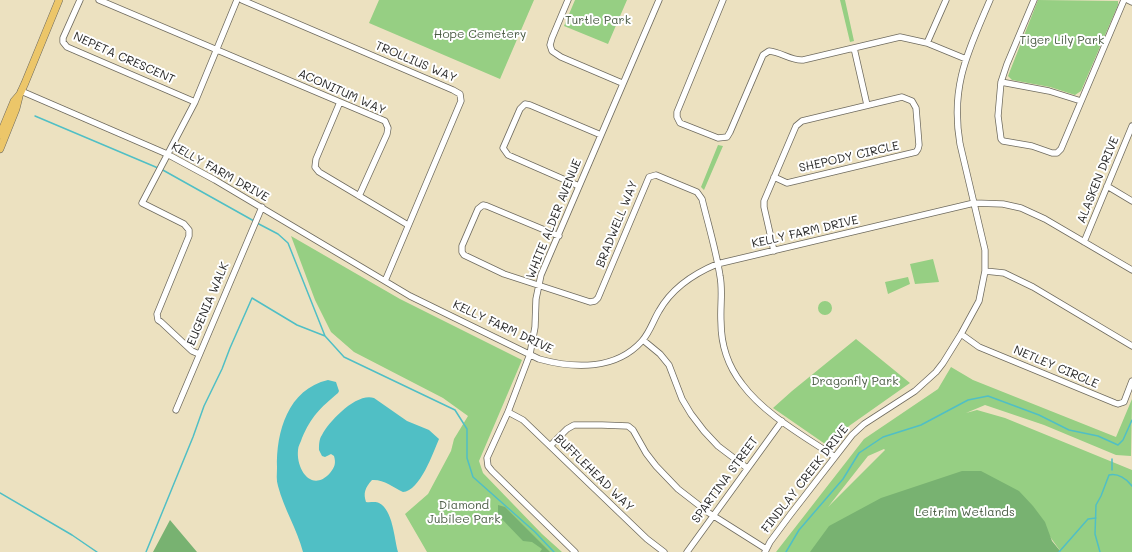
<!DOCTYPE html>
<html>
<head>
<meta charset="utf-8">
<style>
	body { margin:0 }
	canvas { display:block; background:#ece1c0 }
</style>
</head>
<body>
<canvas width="1132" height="552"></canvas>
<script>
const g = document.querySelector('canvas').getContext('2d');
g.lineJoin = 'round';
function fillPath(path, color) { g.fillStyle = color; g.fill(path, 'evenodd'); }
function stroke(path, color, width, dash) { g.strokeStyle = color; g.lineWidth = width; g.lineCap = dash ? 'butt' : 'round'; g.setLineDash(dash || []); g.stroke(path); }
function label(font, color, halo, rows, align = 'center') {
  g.font = font + ' Mali,sans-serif'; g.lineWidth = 4; g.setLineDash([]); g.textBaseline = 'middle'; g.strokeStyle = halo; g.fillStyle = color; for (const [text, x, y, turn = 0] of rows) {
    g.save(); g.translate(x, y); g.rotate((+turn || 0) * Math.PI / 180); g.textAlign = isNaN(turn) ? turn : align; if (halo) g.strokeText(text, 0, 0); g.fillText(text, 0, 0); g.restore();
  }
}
const green = new Path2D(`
	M379,0H534L500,79L369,23Z
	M575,0H627L608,44L564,26Z
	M840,0H845L854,41L850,42Z
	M1038,0L1118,1V5L1081,91L1075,95L1050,87L1012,80L1008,76Z
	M718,145L723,146L704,190L701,187Z
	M291,236L400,299L522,360L479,461L483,473L542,534L562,552H427L405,514L428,494L451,451L454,439L468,416L443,398L354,352L331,332L315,300Z
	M933,259L939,282L915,284L910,264Z
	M908,277L910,284L888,294L885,282Z
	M818 308a7 7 0 1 1 14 0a7 7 0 1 1-14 0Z
	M856,339L910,383L849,426L834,445L831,447L828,446L773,408L792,391Z
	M951,367L973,380L1116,437L1132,399L1131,456L1116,455L1044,425L985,405L966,413L977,410L1005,418L1132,470V552H1061L1033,513L838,552H776L864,439L938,389ZM884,449L885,450L828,507L868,456Z`);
const forest = new Path2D(`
	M962,471H981L1019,491L1033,506L1045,522L1052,541L1061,552H810L829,526L881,498Z
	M498,505L505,507L550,552H540L542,549L532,542L523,541L498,515Z
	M170,520L197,552H153Z`);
const water = new Path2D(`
	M328,380L336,382L339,391L338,393C320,408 311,417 302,438C301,442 298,446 298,450C296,470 312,493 330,473C335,467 336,463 334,456L331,454L325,457L322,456L319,450C319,445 319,439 322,435C329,421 357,392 374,398L407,421L429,430L439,439C433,453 420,491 403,492C393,487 383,479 372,480C365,488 363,493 366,502C370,503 375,501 379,503C393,510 394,538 398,552H303C297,529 284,509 278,486C276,480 277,474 277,468C276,432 288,389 328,380Z`);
const stream = new Path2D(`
	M35,116L158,168
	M161,169L254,221
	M257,223L278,234L288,243L325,336L344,357L455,410L467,429V458L473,477L535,532L554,552
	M1112,470V459
	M0,493L72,535L97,552
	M146,552L193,437L204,406L222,369L230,348L252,298L297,325L325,336
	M786,552L799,530L843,479L859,453L883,437L921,425L968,400L988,396L1039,415L1069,430L1098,436L1118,445L1123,440L1132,420
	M1059,552L1088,519L1096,518
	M1100,552L1095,534L1096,505L1101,496L1109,475C1118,473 1127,479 1132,486`);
const minor = new Path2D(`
	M80,0L63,38V42L67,47L195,102
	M99,0L385,121L388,128L387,134L359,196
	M242,0L453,90L460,94L461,101L385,281
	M568,0L552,38L550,45L552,51L561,57L622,83
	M723,0L677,112V117L680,123L718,138L727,137L730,132L763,55L769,51C781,52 791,61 803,60L900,37L927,43L966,59
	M1034,0L1007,64L1001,82L998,116L1001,139L1003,141L1032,146L1052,153H1057L1061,149L1124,0
	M1128,0L1132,2
	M927,43L946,0
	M854,48L867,105
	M1001,82L1049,91L1081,101
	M21,91L167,154L215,180L410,296L539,359C575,369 616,370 642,341C650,332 653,321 659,311C672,288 693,274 717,264L974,203L1003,204L1021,208L1045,219L1132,270
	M340,102L316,159L315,167L319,172L408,225
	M774,177L787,183L916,152L918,149L919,145L916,108L912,101L902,97L802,121L796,126L764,201V207L774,251
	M579,186L508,155L503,148L520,109L525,104L530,105L601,135
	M1107,186L1132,201
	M559,236L487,206L483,205L478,209L462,246V252L464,255L504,274L590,302L595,301L598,298L649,177L656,175L697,192L702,199C708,224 716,250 720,276C723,291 720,306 721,322C721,344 728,366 742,384C764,414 804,436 835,457
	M1084,242L1132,126
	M985,271L1004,273L1033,287L1132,346
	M961,334L979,347L1115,403L1118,404L1124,402L1132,381
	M643,340L660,354L669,365L682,399L691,414L704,431L718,446L747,468
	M199,354L192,351L161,322L158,320L157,314L189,236V230L184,224L142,203L195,102L237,0
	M176,410L262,207
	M508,412L523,420L647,539L664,552
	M550,446L567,429L574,425H602L628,426L633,430L646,453L656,466L678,489L709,513L766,549
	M575,552L492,471L488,466L487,458L508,412L530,354L535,327L536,299L541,275L659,0
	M687,552L782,421
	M765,552L770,542L790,515L852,435L864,424L915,391L936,372L943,363L961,334L979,301L985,271V250L960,144C950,86 968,52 990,0`);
const major = new Path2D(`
	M0,135L14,101L20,94L25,83L59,0
	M0,149L16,109L19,97`);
const parkNames = [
	["Turtle Park",598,20],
	["Hope Cemetery",480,34],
	["Tiger Lily Park",1062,40],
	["Dragonfly Park",855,381],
	["Diamond",464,505],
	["Jubilee Park",464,519],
	["Leitrim Wetlands",965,512]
];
const streetNames = [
	["NEPETA CRESCENT",124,58,24],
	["TROLLIUS WAY",416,62,23],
	["ACONITUM WAY",342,92,24],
	["SHEPODY CIRCLE",849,157,-13],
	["KELLY FARM DRIVE",220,172,29],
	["ALASKEN DRIVE",1098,180,-68],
	["WHITE ALDER AVENUE",554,219,-68],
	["BRADWELL WAY",617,224,-68],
	["KELLY FARM DRIVE",805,232,-13],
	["EUGENIA WALK",208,304,-67],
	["KELLY FARM DRIVE",503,327,25],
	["NETLEY CIRCLE",1056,367,23],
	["BUFFLEHEAD WAY",594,473,44],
	["FINDLAY CREEK DRIVE",805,479,-52],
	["SPARTINA STREET",725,480,-54]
];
fillPath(green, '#96cf83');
fillPath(forest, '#78b271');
fillPath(water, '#50bfc5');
stroke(stream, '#50bfc5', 1.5);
stroke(minor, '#6f6b5f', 7);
stroke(major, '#6f6b5f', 8);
stroke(minor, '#fff', 5.5);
stroke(major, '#ecc669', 7);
label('12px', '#4b5c45', '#fff', parkNames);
label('12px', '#2b2b2b', '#fff', streetNames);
</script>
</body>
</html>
